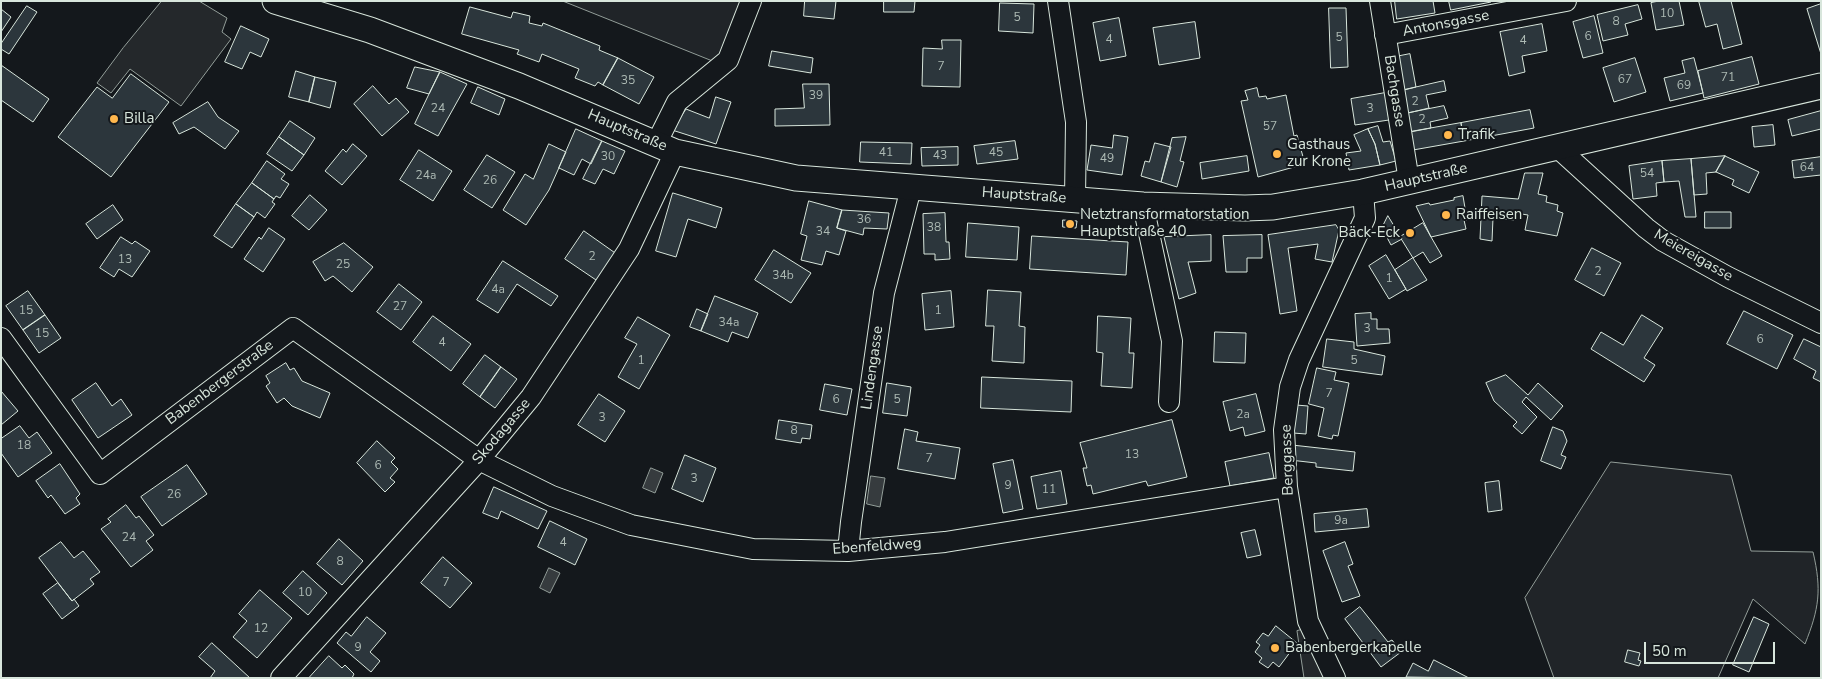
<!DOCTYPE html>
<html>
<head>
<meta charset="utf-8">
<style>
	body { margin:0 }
	#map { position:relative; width:1822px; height:679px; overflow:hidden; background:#14181c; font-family:"Nunito Sans",sans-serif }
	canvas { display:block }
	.frame { position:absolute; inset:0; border:2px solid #d8e6dc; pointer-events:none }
	.scale { position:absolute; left:1644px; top:642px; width:131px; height:22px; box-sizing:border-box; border:2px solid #d8e6dc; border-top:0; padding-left:6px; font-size:15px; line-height:18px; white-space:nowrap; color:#d8e6dc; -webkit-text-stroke:4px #14181c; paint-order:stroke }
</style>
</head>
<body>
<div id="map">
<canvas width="1822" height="679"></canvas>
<div class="frame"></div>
<div class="scale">50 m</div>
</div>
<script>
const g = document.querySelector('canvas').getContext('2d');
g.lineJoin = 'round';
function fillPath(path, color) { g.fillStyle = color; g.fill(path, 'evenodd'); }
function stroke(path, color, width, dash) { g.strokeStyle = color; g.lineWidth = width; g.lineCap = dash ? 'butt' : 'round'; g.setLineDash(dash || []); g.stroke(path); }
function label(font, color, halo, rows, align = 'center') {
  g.font = font + ' "Nunito Sans",sans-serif'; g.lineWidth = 4; g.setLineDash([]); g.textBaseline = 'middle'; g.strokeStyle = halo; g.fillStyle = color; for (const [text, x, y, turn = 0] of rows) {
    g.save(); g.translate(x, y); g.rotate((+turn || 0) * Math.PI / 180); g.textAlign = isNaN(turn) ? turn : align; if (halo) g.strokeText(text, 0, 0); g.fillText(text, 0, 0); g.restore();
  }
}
const green = new Path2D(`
	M563,1H743L721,64Z
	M1611,462L1731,475L1751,551L1813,552C1822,590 1819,609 1805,644L1753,599L1718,678H1554L1525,598Z`);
const parking = new Path2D(`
	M162,1H199L227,18L222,32L231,39L181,106L130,69L111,93L97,83L123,48Z
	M1305,629L1325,678H1304L1297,631Z`);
const water = new Path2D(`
	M651,468L663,473L655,493L643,488Z
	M871,476L885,478L880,507L867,504Z
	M549,568L560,573L550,593L540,588Z`);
const building = new Path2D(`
	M805,1H836L834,19L804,16Z
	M884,1H915L914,12H884Z
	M1395,1H1433L1435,13L1397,19Z
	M1449,1H1490L1491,2L1451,10Z
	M1659,1H1679L1684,25L1656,30L1651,3Z
	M1699,1H1731L1742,44L1723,49L1717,24L1706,27Z
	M1000,3L1034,4L1033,33L999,31Z
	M1821,4V54L1807,9Z
	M1638,5L1642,19L1625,24L1628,35L1603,41L1597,15Z
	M27,6L37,12L9,54L1,49V44Z
	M470,7L511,18L513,12L530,16L529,23L542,26L543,23L600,46L599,50L618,58L603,85L598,82L595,86L575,78L579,69L542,54L539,62L517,54L519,50L462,34Z
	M1329,8H1346L1348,67L1331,68Z
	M1,9L11,17L1,32Z
	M1594,16L1603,53L1583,58L1573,22Z
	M1119,18L1126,56L1100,61L1093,23Z
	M1195,22L1200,58L1159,65L1153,28Z
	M1542,24L1547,51L1522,56L1525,72L1509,76L1500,32Z
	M241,26L269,39L261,57L250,52L242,69L225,62Z
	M942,40H961L960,87L922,86L923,48L942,49Z
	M772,51L813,58L811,73L769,66Z
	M1410,54L1416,87L1400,91L1395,57Z
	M1752,57L1759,84L1704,98L1698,71Z
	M618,58L654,77L639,104L603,85Z
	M1635,58L1646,92L1614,102L1603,68Z
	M1694,58L1703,93L1670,101L1664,78L1685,73L1682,61Z
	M1,65L49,99L33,122L1,100Z
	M415,67L440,72L429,94L407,88Z
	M296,71L315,77L309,102L289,97Z
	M440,72L467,84L438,136L415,124Z
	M131,74L169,102L111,177L58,137L97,87L112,98Z
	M315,77L336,82L330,108L309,102Z
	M1444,81L1446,91L1426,95L1429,108L1404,114L1400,91Z
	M803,84H829L830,125L775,126V109L804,108Z
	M373,86L389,104L396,98L409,112L382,136L354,104Z
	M478,87L505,99L499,115L471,103Z
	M1257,88L1259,97L1266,96L1267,99L1286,95L1294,136L1297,135L1305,164L1258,177L1241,101L1248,100L1245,91Z
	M1385,93L1389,120L1355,125L1351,99Z
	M716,97L731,102L716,144L672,130L686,109L709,118Z
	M208,102L218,117L239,131L225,149L194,127L179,134L173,123Z
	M1444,106L1448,118L1430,122L1431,128L1410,132L1404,114Z
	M1530,110L1534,128L1464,141L1461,123Z
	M1821,111V129L1792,136L1788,120Z
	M290,121L315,138L304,155L279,137Z
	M1461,123L1464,141L1413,150L1410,132Z
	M1773,125L1775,145L1754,147L1752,127Z
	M1378,126L1383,142L1390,141L1396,161L1380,165L1375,144L1368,129Z
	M576,129L602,141L591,164L582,159L574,175L559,168Z
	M1368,129L1375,144L1380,165L1349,170L1346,153L1361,151L1354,135Z
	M1114,135L1128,137L1122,175L1087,170L1091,145L1112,148Z
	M279,137L304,155L292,171L267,154Z
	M1186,137L1180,161L1184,162L1177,187L1161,182L1172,138Z
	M602,141L625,151L614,174L603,169L595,184L583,179Z
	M1015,141L1018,159L977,164L974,146Z
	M861,142L912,143L911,164L860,162Z
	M1155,143L1171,147L1161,182L1141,176L1145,161L1149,162Z
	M353,144L367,156L342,185L325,171L343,149L346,152Z
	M549,144L566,152L549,190L526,225L503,210L525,174L533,179Z
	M958,147V165L922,166L921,148Z
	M419,150L452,171L433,201L400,180Z
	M487,155L515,172L492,208L464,190Z
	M1247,156L1249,171L1202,179L1200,163Z
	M1725,156L1716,172L1706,173L1707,194L1694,195L1691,159Z
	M1725,156L1759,172L1749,193L1732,185L1734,180L1716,172Z
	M1821,157V175L1794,178L1792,161Z
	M1691,159L1696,217H1685L1679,181L1664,182L1662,161Z
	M267,161L285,174L281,179L289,184L280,198L276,196L274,199L252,183Z
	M1662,161L1664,182L1656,183L1657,196L1633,199L1629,166Z
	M1525,173H1543L1538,194L1547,196L1546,202L1558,205L1557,211L1563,213L1557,236L1525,230L1528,215L1515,213L1514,220L1493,218L1492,241L1480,239L1482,196L1518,199Z
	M252,183L274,199L272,202L275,204L265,218L257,212L254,217L236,204Z
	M673,193L722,208L716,228L688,219L676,257L656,251Z
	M310,195L327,210L309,230L292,216Z
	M1463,196L1467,220H1464L1466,229L1431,237L1416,206L1429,203L1430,205L1454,200V198Z
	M809,201L842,210L837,228L846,231L839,255L826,251L822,265L801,260L807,236L801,234Z
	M236,204L254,217L232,248L214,236Z
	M113,205L123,220L97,239L86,224Z
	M842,210L889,213L887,229L864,228L863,235L837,228Z
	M1705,212H1731V228H1705Z
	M945,213L946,242H949L950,259L935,260V254H924L923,214Z
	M1388,216L1402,239L1391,245L1382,228Z
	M1063,220L1077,221L1076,228L1063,227Z
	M968,223L1019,227L1017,260L966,257Z
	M1423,223L1442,256L1430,263L1423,252L1413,258L1400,237Z
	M1336,225L1339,230L1332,262L1315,259L1318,244L1288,248L1297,311L1280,314L1268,235Z
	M269,228L285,239L263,272L244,259L259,237L261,239Z
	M584,231L618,255L599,282L565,259Z
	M1211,235V261L1188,262L1196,293L1179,299L1164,237Z
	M1262,235V258H1247V272H1226L1223,236Z
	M1032,236L1128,242L1126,275L1030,269Z
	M121,237L132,244L135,241L150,251L132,277L119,269L114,277L100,268Z
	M344,243L373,267L352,292L333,276L325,281L313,262Z
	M1592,248L1621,263L1604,296L1575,280Z
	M774,250L811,273L791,303L755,280Z
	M1386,255L1406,289L1389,299L1369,266Z
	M1413,258L1427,280L1407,291L1395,270Z
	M503,261L558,296L551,306L517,284L498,313L477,300Z
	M399,284L422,302L401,330L377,312Z
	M988,290L1021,292L1019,326L1025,327L1024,363L992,361L994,326H986Z
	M28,291L45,315L23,330L6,306Z
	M951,291L954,327L925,330L922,294Z
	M715,296L758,313L748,338L732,332L728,342L701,331Z
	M697,309L708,314L701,331L690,327Z
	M1744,311L1793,335L1777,369L1727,344Z
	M1371,313V319H1377V329H1389L1390,343L1357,346L1355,314Z
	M45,315L61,338L39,353L23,330Z
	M1642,315L1663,328L1644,358L1655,365L1644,382L1591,349L1601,332L1623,345Z
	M433,316L471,344L451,371L413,342Z
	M1098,316L1131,318L1129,353H1134L1132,388L1101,386L1103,353L1097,352Z
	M638,317L670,335L639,389L618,377L637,344L625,338Z
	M1215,332L1246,333L1245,363L1214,362Z
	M1327,339L1354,342V349L1385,356L1382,375L1323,367Z
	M1804,339L1821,347V382L1813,378L1816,371L1794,359Z
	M485,355L501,367L480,397L463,384Z
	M286,363L290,370L294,368L302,381L330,393L320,418L292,406L284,398L277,403L266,386L270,383L266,376Z
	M501,367L517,379L495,408L480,397Z
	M1317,368L1336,372L1334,380L1349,383L1338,436L1333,435L1332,439L1318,436L1324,408L1309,404Z
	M1506,375L1528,395L1538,383L1563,406L1551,420L1526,397L1522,402L1537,417L1522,434L1513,426L1517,422L1494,401L1486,383Z
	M982,377L1072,381L1071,412L981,408Z
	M96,383L112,406L121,399L132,415L98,438L72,400Z
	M887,383L911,387L907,416L883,413Z
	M825,384L852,389L847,415L820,410Z
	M1,391L18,411L1,425Z
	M599,394L625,411L605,442L578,425Z
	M1256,394L1265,431L1245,436L1243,427L1230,431L1223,402Z
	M1296,405L1308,406L1306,434L1293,433Z
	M779,420L812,425L810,439L802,438L801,443L776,439Z
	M1172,420L1187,477L1148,486L1146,481L1093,494L1091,485L1087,486L1083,468H1087L1080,443Z
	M20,426L29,438L37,432L52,453L18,477L1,453V439Z
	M1553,427L1563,431L1567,441L1561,455L1566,457L1561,469L1541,461Z
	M905,429L918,432L916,441L960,448L955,479L898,469Z
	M377,441L395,458L391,462L398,469L390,478L395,482L385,492L357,463Z
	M1292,445L1355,452L1353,471L1316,467V463L1290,460Z
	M1269,453L1274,478L1230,486L1225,462Z
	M685,455L716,468L703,502L672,489Z
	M1013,460L1023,509L1003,513L993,464Z
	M60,464L80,494L76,498L80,504L65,514L51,495L48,498L36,481Z
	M187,465L207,494L162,526L141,497Z
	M1061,471L1067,504L1037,509L1031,477Z
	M1499,481L1502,510L1488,512L1485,483Z
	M494,487L547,511L538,529L501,511L498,519L483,513Z
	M126,505L136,518L139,516L154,535L146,541L153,550L131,567L101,529L111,522L108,519Z
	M1367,509L1369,527L1315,532L1314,514Z
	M550,521L587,539L575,565L538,547Z
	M1255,530L1261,555L1247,558L1241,533Z
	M339,539L363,561L342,585L317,564Z
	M61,542L74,558L83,551L100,572L90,579L94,584L72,601L39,558Z
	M1345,542L1353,564L1348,566L1360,596L1342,602L1323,551Z
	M443,557L472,583L450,608L421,583Z
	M303,571L327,593L308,615L283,593Z
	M58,583L72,601L74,599L79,606L62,619L43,594Z
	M260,590L292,618L257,658L233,637L247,621L239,614Z
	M1360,607L1388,642L1392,640L1401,652L1381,667L1345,619Z
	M367,617L386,633L370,652L380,661L371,672L337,643L346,632L351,636Z
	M1754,617L1769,624L1749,672L1733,665Z
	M1276,626L1297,643L1279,667L1273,662L1268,668L1259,662L1262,658L1255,652L1260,645L1256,642L1263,633L1268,636Z
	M212,643L250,678H210L215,671L199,657Z
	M1628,650L1640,653L1638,660L1641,661L1639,666L1625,662Z
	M329,656L342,668L345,665L354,674L352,678H309Z
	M1434,660L1469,678L1406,677L1413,663L1428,671Z`);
const minor = new Path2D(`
	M1058,1L1076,122L1075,199
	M1380,1L1409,181
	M1385,35L1566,1
	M656,144L677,102L728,60L751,1
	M1557,147L1646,228L1663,241L1728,277L1821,323
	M1143,205L1172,341L1169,402
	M1,338L100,474L293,328L479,460L552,496L631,525L753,549L848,551L945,542L1287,487
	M848,551L851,522L884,293L911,188
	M281,678L479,460L531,397L629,249L675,152
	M1335,678L1308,621L1287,487L1284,430L1290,387L1299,360L1365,218L1363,192`);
const major = new Path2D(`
	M275,1L370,30L519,86L675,152L796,178L1143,205L1245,208L1273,207L1363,192L1821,86`);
const markers = [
	[114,119,5,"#ffb74d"],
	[1448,135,5,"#ffb74d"],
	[1277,154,5,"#ffb74d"],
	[1446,215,5,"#ffb74d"],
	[1070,224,5,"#ffb74d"],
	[1410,233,5,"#ffb74d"],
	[1275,648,5,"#ffb74d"]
];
const numberNames = [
	["10",1667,14],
	["5",1017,18],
	["8",1616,22],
	["6",1588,37],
	["5",1339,38],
	["4",1109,40],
	["4",1523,41],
	["7",941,67],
	["71",1728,78],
	["67",1625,80],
	["35",628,81],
	["69",1684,86],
	["39",816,96],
	["2",1415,102],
	["24",438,109],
	["3",1370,109],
	["2",1422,120],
	["57",1270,127],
	["41",886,153],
	["45",996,153],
	["43",940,156],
	["30",608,157],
	["49",1107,159],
	["64",1807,168],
	["54",1647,174],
	["24a",426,176],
	["26",490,181],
	["36",864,220],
	["38",934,228],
	["34",823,232],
	["2",592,257],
	["13",125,260],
	["25",343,265],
	["2",1598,272],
	["34b",783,276],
	["1",1389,279],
	["4a",498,290],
	["27",400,307],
	["15",26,311],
	["1",938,311],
	["34a",729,323],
	["3",1367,329],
	["15",42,334],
	["6",1760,340],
	["4",442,343],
	["1",641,361],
	["5",1354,361],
	["7",1329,394],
	["6",836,400],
	["5",897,400],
	["2a",1243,415],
	["3",602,418],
	["8",794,431],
	["18",24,446],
	["13",1132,455],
	["7",929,459],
	["6",378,466],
	["3",694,479],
	["9",1008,486],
	["11",1049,490],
	["26",174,495],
	["9a",1341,521],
	["24",129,538],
	["4",563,543],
	["8",340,562],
	["7",446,583],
	["10",305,593],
	["12",261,629],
	["9",358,648]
];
const streetNames = [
	["Antonsgasse",1446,24,-11],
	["Bachgasse",1394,91,81],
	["Hauptstraße",627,131,23],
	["Hauptstraße",1426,178,-13],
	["Hauptstraße",1024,196,4],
	["Meiereigasse",1693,256,30],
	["Lindengasse",873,368,-82],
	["Babenbergerstraße",220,383,-37],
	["Skodagasse",502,432,-50],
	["Berggasse",1288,460,-92],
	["Ebenfeldweg",877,547,-4]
];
const poiNames = [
	["Billa",124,119],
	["Trafik",1458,135],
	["Gasthaus",1287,145],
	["zur Krone",1287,162],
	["Netztransformatorstation",1080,215],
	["Hauptstraße 40",1080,232],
	["Raiffeisen",1456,215],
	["Bäck-Eck",1400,233,"right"],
	["Babenbergerkapelle",1285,648]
];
fillPath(green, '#202428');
stroke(green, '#939e99', 1);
fillPath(parking, '#24282b');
stroke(parking, '#939e99', 1);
fillPath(water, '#363b3e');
stroke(water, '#939e99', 1);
fillPath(building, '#2c363c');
stroke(building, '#d8e6dc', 1);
stroke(minor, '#d8e6dc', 22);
stroke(major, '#d8e6dc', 27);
stroke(minor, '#14181c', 20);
stroke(major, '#14181c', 25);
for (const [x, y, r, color] of markers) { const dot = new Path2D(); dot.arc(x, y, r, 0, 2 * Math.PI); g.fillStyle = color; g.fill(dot); stroke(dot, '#14181c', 2); }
label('12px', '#adbab4', null, numberNames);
label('15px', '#d8e6dc', '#14181c', streetNames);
label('15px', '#d8e6dc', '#14181c', poiNames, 'left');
</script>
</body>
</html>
